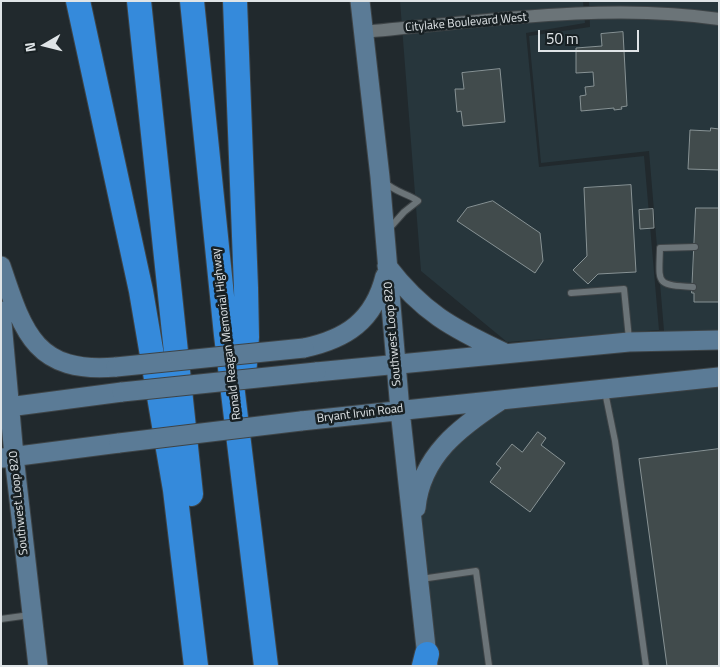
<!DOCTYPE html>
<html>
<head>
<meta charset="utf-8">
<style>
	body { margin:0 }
	#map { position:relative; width:720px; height:667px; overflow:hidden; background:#21292d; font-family:"Titillium Web",sans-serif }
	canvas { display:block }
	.frame { position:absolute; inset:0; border:2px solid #dfe4e7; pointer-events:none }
	.north { position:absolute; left:20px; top:20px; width:50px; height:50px; -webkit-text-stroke:4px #182023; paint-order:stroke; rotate:262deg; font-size:14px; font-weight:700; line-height:20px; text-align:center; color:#dfe4e7 }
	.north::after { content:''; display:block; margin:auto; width:18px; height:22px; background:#dfe4e7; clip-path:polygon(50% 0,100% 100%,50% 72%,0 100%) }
	.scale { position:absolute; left:538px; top:30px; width:101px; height:22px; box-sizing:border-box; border:2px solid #dfe4e7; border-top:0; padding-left:6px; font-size:15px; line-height:18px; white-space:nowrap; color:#dfe4e7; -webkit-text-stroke:4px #182023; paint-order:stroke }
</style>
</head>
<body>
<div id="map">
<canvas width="720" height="667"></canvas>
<div class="frame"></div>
<div class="north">N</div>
<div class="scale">50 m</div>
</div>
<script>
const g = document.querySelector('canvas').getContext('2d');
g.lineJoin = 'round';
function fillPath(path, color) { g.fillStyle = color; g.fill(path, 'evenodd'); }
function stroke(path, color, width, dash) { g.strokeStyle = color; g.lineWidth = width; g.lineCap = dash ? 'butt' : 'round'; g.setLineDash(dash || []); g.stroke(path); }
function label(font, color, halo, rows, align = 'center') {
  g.font = font + ' "Titillium Web",sans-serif'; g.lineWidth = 5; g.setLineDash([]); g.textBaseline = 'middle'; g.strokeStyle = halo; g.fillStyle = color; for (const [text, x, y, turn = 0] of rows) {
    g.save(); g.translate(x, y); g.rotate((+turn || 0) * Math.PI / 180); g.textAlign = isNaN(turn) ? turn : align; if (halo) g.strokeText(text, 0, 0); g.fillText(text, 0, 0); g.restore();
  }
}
const built = new Path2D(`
	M400,1H583L585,23L526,33L539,167L644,156L659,330L507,342L421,271Z
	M589,1H719V332L664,331L649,151L541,163L529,36L590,27Z
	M719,377V666H428L413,536L423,476L504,399Z`);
const building = new Path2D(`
	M623,32L627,106L621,107L622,109L614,110V108L581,111L580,96L586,95L585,87L594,86L593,72L576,73V48L602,46L601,34Z
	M500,69L505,122L463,126L461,111L457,112L455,89H464L462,73Z
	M711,128L719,129V170L688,169L690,130L710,131Z
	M631,185L636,272L598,274L588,284L573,270L587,256L584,188Z
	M493,201L540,233L543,261L535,273L457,221L467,208Z
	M696,208H719V302H694V293H692Z
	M653,209L654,228L640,229L639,210Z
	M538,432L546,438L541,445L565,463L530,512L490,482L501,468L496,464L512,444L522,452Z
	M719,449V666H667L639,459Z`);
const service = new Path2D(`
	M385,182C394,192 407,193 418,201L404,212L388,230
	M693,287C655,285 659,284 660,248L695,247
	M571,293L624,289L629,339
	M605,392L615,441L646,666
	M421,579L476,571L489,666
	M1,619L30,615`);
const minor = new Path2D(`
	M363,32C476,22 607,2 719,19`);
const secondary = new Path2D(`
	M360,1L380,177L400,410L428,666
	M1,266C23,332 35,374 116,367
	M387,266C422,312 452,328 503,352
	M1,311L14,456L38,666
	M304,348C346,339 374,321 385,276
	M316,372L629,342L719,340
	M1,408L122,392
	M301,421L719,377
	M3,458L119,443
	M416,508C421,456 460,427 500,401`);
const motorway = new Path2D(`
	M78,1L141,291L175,490L196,666
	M139,1L191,494
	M192,1L226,335L266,666
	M235,1L246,288L247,337L244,376
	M424,666L427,654`);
const secondaryBridge = new Path2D(`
	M116,367L304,348
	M122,392L316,372
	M119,443L301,421`);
const streetNames = [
	["Citylake Boulevard West",466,23,-5],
	["Ronald Reagan Memorial Highway",227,334,-97],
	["Southwest Loop 820",393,334,-95],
	["Bryant Irvin Road",360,414,-7],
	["Southwest Loop 820",19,503,-96]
];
fillPath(built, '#27363c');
fillPath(building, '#414b4c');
stroke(building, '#879294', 1);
stroke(service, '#3e4447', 8);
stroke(minor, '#3e4447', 14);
stroke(secondary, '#3e4447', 21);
stroke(motorway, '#3e4447', 26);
stroke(service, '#6b7478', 6);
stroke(minor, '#6b7478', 12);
stroke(secondary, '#5b7b96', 19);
stroke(motorway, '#358adb', 24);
stroke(secondaryBridge, '#3e4447', 21, []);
stroke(secondaryBridge, '#5b7b96', 19);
label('12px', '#dfe4e7', '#182023', streetNames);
</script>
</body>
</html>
